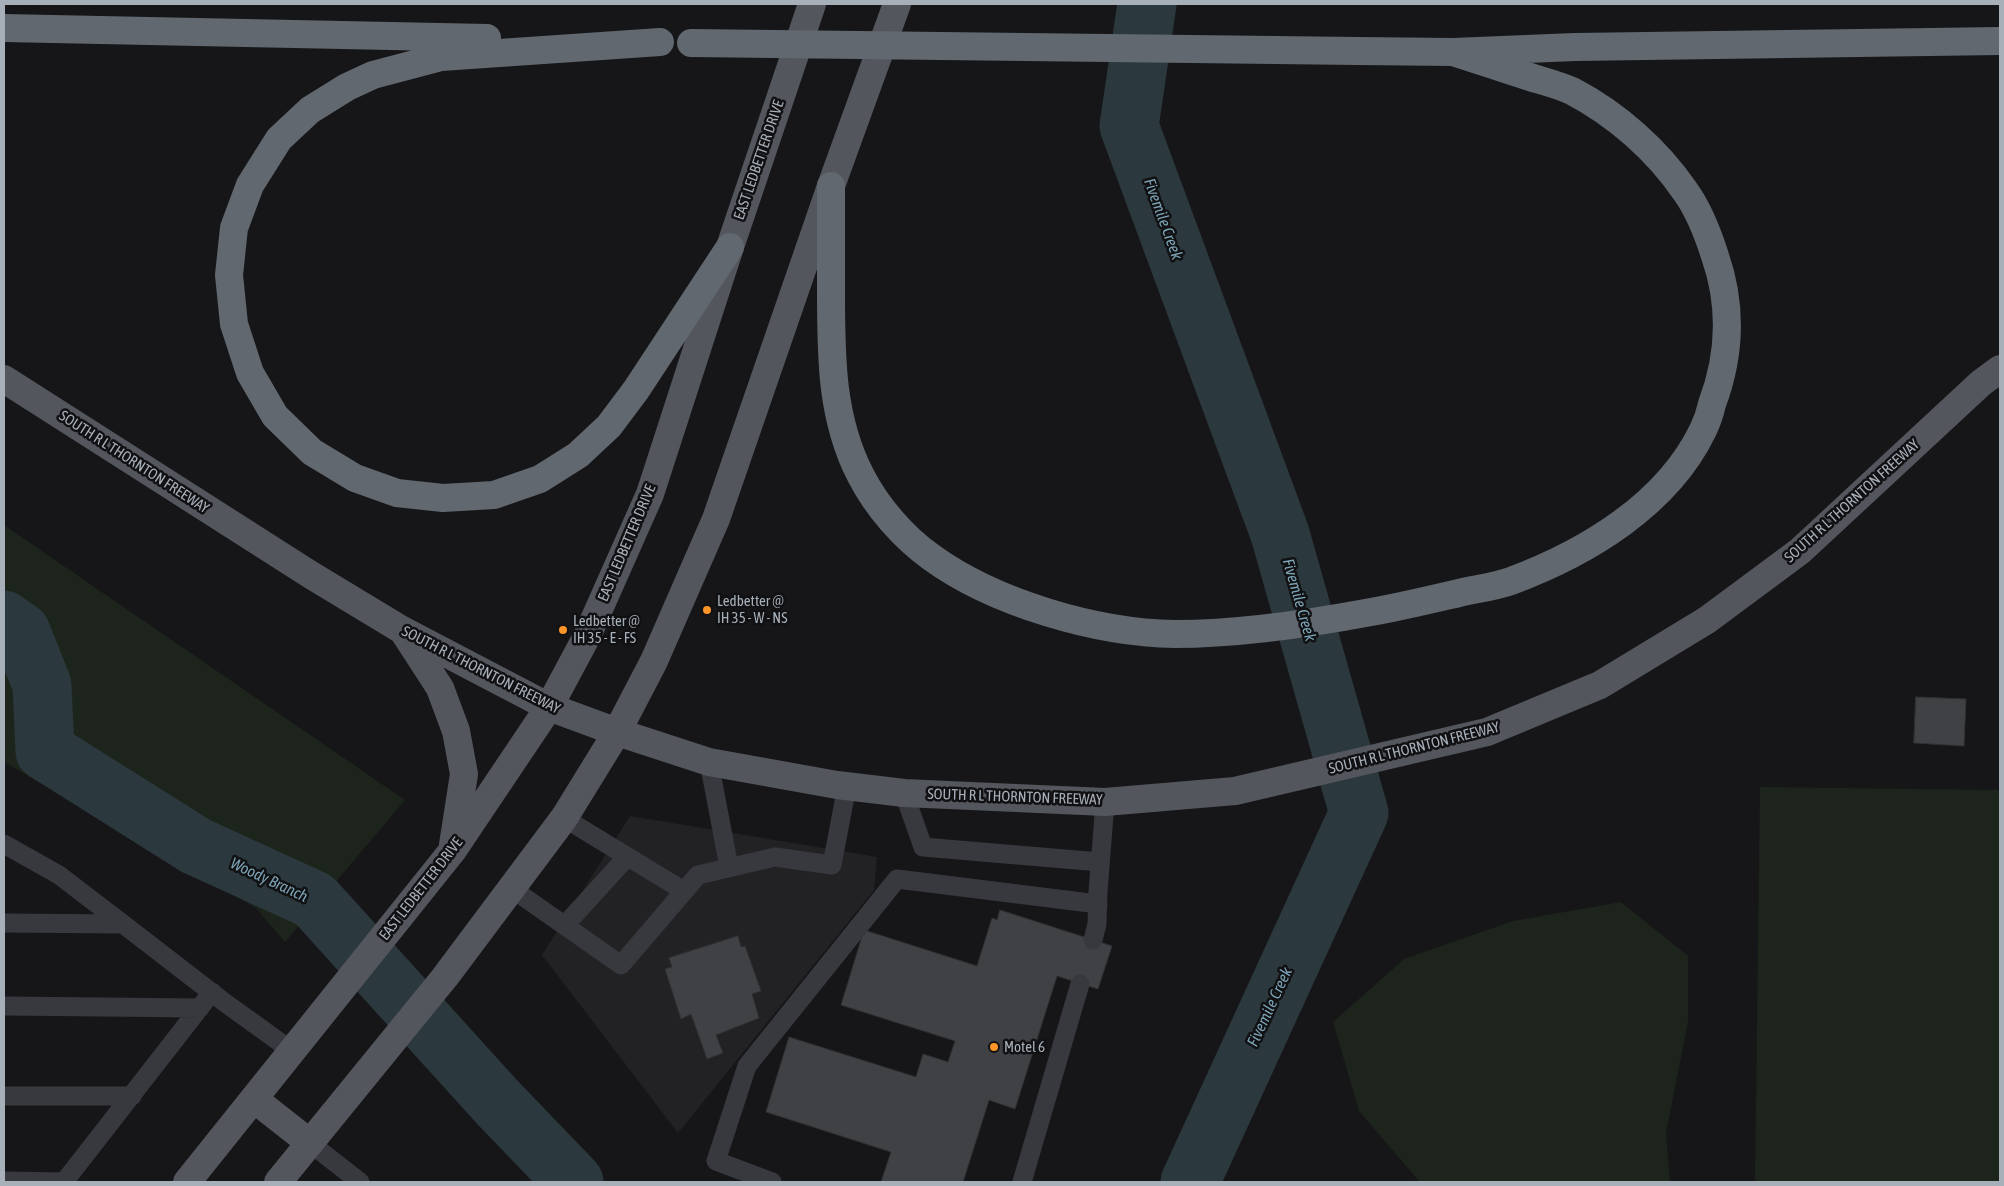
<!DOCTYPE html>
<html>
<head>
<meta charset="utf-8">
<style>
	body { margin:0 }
	#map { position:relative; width:2004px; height:1186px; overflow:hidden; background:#161618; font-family:"Asap Condensed",sans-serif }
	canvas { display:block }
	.frame { position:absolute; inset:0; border:5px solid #a7afb9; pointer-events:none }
</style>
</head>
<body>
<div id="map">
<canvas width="2004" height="1186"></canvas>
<div class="frame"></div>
</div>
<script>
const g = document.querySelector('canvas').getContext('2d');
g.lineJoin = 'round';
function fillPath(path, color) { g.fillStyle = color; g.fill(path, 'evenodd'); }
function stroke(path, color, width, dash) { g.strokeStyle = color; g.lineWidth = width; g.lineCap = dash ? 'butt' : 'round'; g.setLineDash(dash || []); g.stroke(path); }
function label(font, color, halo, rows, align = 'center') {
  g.font = font + ' "Asap Condensed",sans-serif'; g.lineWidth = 5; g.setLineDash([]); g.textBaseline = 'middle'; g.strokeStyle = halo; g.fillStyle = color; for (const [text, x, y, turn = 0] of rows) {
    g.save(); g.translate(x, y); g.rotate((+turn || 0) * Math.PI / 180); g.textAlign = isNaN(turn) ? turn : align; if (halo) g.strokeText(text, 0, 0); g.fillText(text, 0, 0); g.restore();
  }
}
const built = new Path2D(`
	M630,816L877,857L874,890L678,1133L542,955Z`);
const green = new Path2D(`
	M4,525L405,800L285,942L256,908L4,762Z
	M1760,787L2000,790V1182H1755Z
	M1621,902L1688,956V1022L1666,1133L1670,1182L1419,1181L1359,1111L1333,1022L1404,959L1513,921Z`);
const river = new Path2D(`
	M1147,4L1129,126L1280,534L1359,813L1190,1182
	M4,620L21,632L42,685L45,751L196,846L314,900L498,1103L574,1182`);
const building = new Path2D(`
	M1916,697L1966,699L1964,746L1914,743Z
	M1000,910L1112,946L1098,989L1057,976L1015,1109L989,1100L963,1182H881L891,1152L766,1112L789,1037L916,1077L923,1054L948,1062L955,1041L841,1005L864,930L977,966L992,918L997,920Z
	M738,936L741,947L745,946L761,991L752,994L759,1018L716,1035L723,1053L707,1059L691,1014L681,1019L665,969L672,967L669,958Z`);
const lane = new Path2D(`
	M709,762L729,867
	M904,793L923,847L1100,862
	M564,818L684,891
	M4,844L59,875L123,924
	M511,888L621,965L698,875L775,857L832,865L847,786
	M4,923L123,924L224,1002L292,1051
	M565,925L627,857
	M1093,940L1097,924L1098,892L1105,802
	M4,1006L200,1008
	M4,1096H132
	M310,1143L360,1182
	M4,1181L65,1182
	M64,1182L212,992
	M772,1182L716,1161L747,1066L897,879L1098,904
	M1022,1182L1080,984`);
const primary = new Path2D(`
	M4,379L311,575L402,630L549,707L617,732L709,762L837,785L904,793L1105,802L1235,791L1487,732L1600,685L1707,620L1800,551L1981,383L2000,369
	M403,631L440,688L456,731L464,774L453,845
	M254,1099L310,1143
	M187,1182L453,850L549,707L587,636L650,494L730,247L812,4
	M278,1182L445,977L564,818L617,732L654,661L716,519L831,186L897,4`);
const highway = new Path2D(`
	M4,28L487,38
	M660,42L441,57L373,75L347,87L310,110L279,139L250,185L234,228L229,275L234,324L250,373L275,416L312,452L355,478L397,493L443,498L494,495L540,479L578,455L609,426L636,390L730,247
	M1358,51L1453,52L1575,47L2000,41
	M831,186C831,222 831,257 831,293C831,356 831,419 861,476C877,507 903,537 931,557C994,603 1097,633 1175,634C1241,634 1307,624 1371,612C1400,607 1429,600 1459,593C1476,589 1494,587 1511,581C1586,553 1667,505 1703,430C1707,422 1710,413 1712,404C1730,356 1732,305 1715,256C1708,234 1699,210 1685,191C1657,150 1616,114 1572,91C1559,85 1543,81 1530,77C1504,69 1479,60 1453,52`);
const highwayBridge = new Path2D(`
	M691,43L1358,51`);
const markers = [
	[707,610,5,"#fe9528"],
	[563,630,5,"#fe9528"],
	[994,1047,5,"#fe9528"]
];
const streetNames = [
	["EAST LEDBETTER DRIVE",759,160,-71],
	["SOUTH R L THORNTON FREEWAY",134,462,33],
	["SOUTH R L THORNTON FREEWAY",1852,501,-42],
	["EAST LEDBETTER DRIVE",627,543,-67],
	["SOUTH R L THORNTON FREEWAY",481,670,27],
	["SOUTH R L THORNTON FREEWAY",1414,748,-14],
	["SOUTH R L THORNTON FREEWAY",1015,797,2],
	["EAST LEDBETTER DRIVE",421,889,-52]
];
const poiNames = [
	["Ledbetter @",717,601],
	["IH 35 - W - NS",717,618],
	["Ledbetter @",573,621],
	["IH 35 - E - FS",573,638],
	["Motel 6",1004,1047]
];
const waterNames = [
	["Fivemile Creek",1163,219,70],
	["Fivemile Creek",1299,600,74],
	["Woody Branch",269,880,25],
	["Fivemile Creek",1270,1007,-65]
];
fillPath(built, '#222225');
fillPath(green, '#1c241c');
stroke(river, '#2b383d', 59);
fillPath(building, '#404145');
stroke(building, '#303134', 1);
stroke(lane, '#37393e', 19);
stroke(primary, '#53565d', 28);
stroke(highway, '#62686f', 28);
stroke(highwayBridge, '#62686f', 28);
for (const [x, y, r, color] of markers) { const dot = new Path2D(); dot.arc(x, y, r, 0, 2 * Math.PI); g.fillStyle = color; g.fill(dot); stroke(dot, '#111113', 2); }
label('15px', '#a7afb9', '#111113', streetNames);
label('15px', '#a7afb9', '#111113', poiNames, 'left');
label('italic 16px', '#7ca4b6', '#111113', waterNames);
</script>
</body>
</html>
